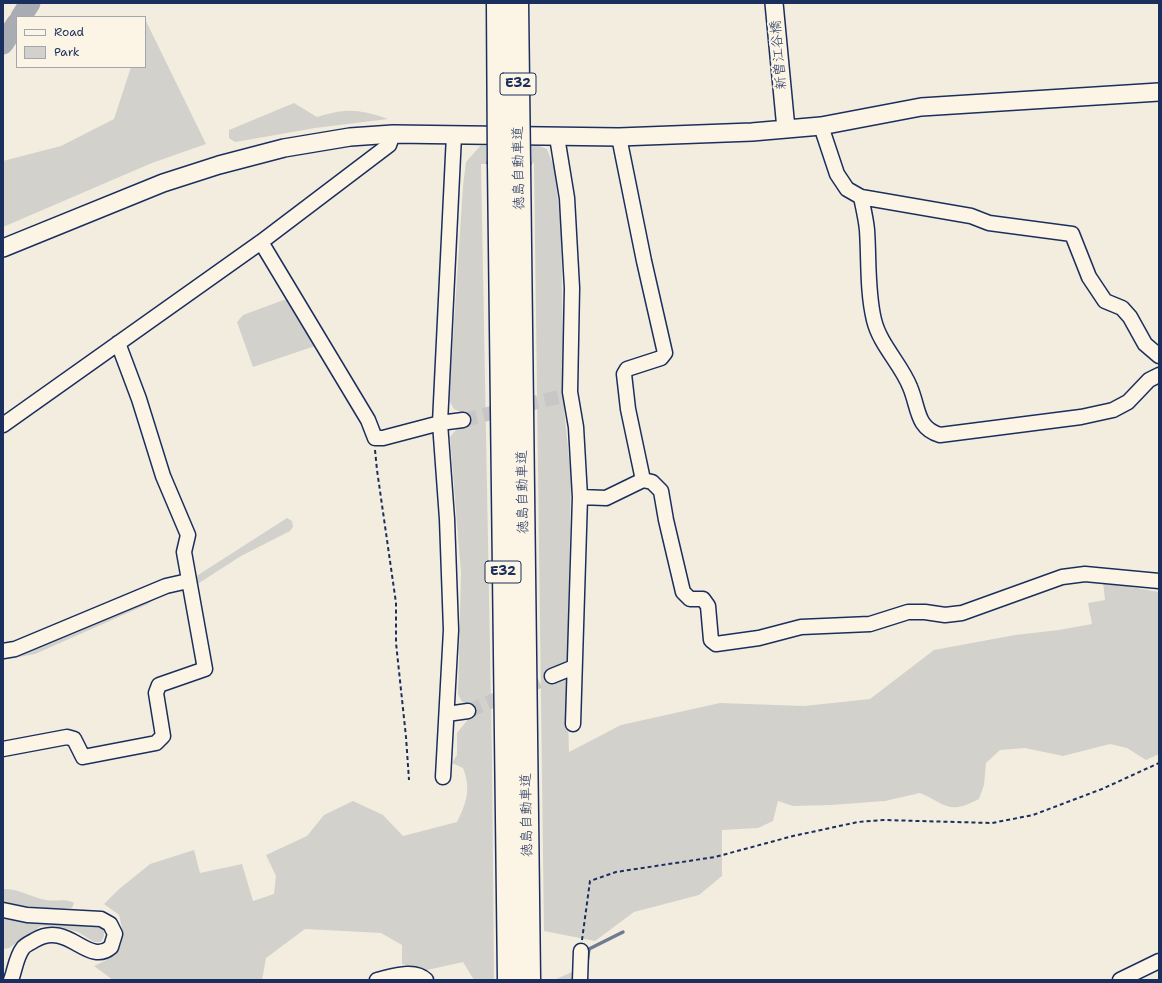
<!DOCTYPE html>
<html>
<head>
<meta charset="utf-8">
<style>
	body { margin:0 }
	#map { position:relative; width:1162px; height:983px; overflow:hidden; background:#f3ede0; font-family:"Shantell Sans",sans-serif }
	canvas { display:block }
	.frame { position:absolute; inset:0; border:4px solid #1b2f5e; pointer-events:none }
	.legend { position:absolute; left:16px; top:16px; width:130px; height:52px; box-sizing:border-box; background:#fcf5e5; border:1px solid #a2a6af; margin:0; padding:5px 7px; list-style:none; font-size:12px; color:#1b2f5e }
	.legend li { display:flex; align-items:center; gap:8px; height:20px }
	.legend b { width:20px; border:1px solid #a2a6af }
</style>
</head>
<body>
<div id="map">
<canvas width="1162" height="983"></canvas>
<div class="frame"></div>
<ul class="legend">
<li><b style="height:5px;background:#fcf5e5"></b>Road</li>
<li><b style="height:11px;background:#d3d1cc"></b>Park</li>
</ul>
</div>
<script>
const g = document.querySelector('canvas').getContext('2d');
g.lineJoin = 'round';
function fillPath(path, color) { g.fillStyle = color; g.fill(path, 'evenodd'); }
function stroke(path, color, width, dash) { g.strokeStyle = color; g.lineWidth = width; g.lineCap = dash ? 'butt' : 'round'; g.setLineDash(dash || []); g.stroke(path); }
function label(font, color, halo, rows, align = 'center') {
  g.font = font + ' "Shantell Sans","Klee One",sans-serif'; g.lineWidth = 4; g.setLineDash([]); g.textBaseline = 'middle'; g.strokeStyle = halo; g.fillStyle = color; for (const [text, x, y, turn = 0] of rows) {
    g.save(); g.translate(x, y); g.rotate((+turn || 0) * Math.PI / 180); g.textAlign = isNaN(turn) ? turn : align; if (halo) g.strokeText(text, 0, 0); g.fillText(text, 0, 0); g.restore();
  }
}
const green = new Path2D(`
	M146,21L206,144L152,163L3,227V161L61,146L114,119L131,67H145Z
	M294,103L317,117C347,108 358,109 388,119L315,128L247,140L235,142L229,138V130Z
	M480,146H539L547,149L554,167L561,226L564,408L571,479L567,690L569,752L621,725L720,703L804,706L870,699L934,650L1015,635L1059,630L1092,624L1088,603L1105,600L1103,582L1159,592V754L1146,760L1127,748L1110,744L1063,756L1025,748L1000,750L986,763L984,785L979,799C948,815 948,805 920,793L885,801L831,805L793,806L778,801L773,821L758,828L722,830V876L699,895L634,912L595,941L544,931L534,163L481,164L492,757L494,980H474L463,962L427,970L402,964V945L381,933L305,929L266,958L262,980H113L94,966C122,954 127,945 119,915L104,904L118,890L150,864L194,850L200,873L242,864L253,901L274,894L276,876L266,855L307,836L324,815L353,801L383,815L403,836L457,822C467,802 471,789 463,768L452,763L457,755V733L469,718V704L462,702L458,694L461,573L450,437L454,432L465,423V414L454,409L449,400L463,186L466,162Z
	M289,298L318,345L253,367L237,322L243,315Z
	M287,518L292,521L293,527L290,531L241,556L196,585L195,577Z
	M151,596L155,599L148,604L35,654L3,660V656Z
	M3,889C21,889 30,897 46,900C56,902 65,898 74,903L72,908L45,910L37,920L98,926L104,930V936L101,942H94L78,932L60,927L41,926L9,948L3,949Z
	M572,972V980H554Z`);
const stream = new Path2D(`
	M587,962L589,949L623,932`);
const river = new Path2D(`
	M21,17L30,3
	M3,44L17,23`);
const minorTunnel = new Path2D(`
	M463,420L558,397
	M468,711L552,676`);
const path = new Path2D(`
	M375,450L377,470L396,603V643L406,737L409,780
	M582,940L590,881L616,872L715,857L793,836L858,822L883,820L992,823L1033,815L1102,789L1159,763`);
const minor = new Path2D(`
	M821,126L837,174L847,189L861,197L971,216L989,223L1072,234L1089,277L1105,301L1122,308L1130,317L1145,344L1159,356
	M557,137L567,198L572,288L570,392L576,427L580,497L573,724
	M861,197C863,207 866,219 867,230C869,259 867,291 874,320C880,345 901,364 910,387C919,408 916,428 940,435L1081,417L1113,410L1128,402L1149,380L1159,375
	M261,242L368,420L375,438H383L440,423L463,420
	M3,425L261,242L389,145L393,134
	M643,480L652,482L661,491L666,520L683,592L690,599H703L708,606L711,640L716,644L759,638L801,627L870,624L908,612H925L945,615L962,613L1062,577L1085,574L1159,581
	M580,497L606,498L643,480L628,409L624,374L627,369L661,358L665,353L644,261L619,137
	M3,651L15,649L166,586L188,581
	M552,676L574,667
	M447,714L468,711
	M3,749L67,737L74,739L83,757L156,743L163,736L156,693L159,685L205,669L184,552L188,535L163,476L139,399L118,343
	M443,777L451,630L447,519L440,423L454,135
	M3,910L27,915L101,919L110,924L115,934L111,947C88,967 68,920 35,940C32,942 25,945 23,948C16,957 15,970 11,980
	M377,980C391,977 414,968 426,980
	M580,980L581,951
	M1120,980L1159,961`);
const tertiary = new Path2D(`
	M774,3L786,129
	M3,248L163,183L219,165L284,148L350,137L393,134L619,137L752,132L821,126L921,107L1159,92`);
const motorway = new Path2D(`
	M499,164L509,980
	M519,165L529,980`);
const motorwayBridge = new Path2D(`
	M498,3L499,164
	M517,3L519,165`);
const shields = [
	[518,84,36],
	[503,572,36]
];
const shieldNames = [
	["E32",518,84],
	["E32",503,572]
];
const streetNames = [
	["新曽江谷橋",779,55,-95],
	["徳島自動車道",519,168,-91],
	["徳島自動車道",523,492,-91],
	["徳島自動車道",527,815,-91]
];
fillPath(green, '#d3d1cc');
stroke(stream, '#707a91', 3.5);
stroke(river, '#a9acb3', 21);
stroke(minorTunnel, '#c8c7c6', 14, [14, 7]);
stroke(minor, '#1b2f5e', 17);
stroke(tertiary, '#1b2f5e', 20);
stroke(motorway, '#1b2f5e', 25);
stroke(path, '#1b2f5e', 2, [4, 3]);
stroke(minor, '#fcf5e5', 14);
stroke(tertiary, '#fcf5e5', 17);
stroke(motorway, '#fcf5e5', 22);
stroke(motorwayBridge, '#1b2f5e', 25, []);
stroke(motorwayBridge, '#fcf5e5', 22);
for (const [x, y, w] of shields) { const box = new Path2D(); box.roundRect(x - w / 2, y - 11, w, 22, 3); g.fillStyle = '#fcf5e5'; g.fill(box); stroke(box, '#1b2f5e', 1); }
label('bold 13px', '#1b2f5e', null, shieldNames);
label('14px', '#1b2f5e', '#fcf5e5', streetNames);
</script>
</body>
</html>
